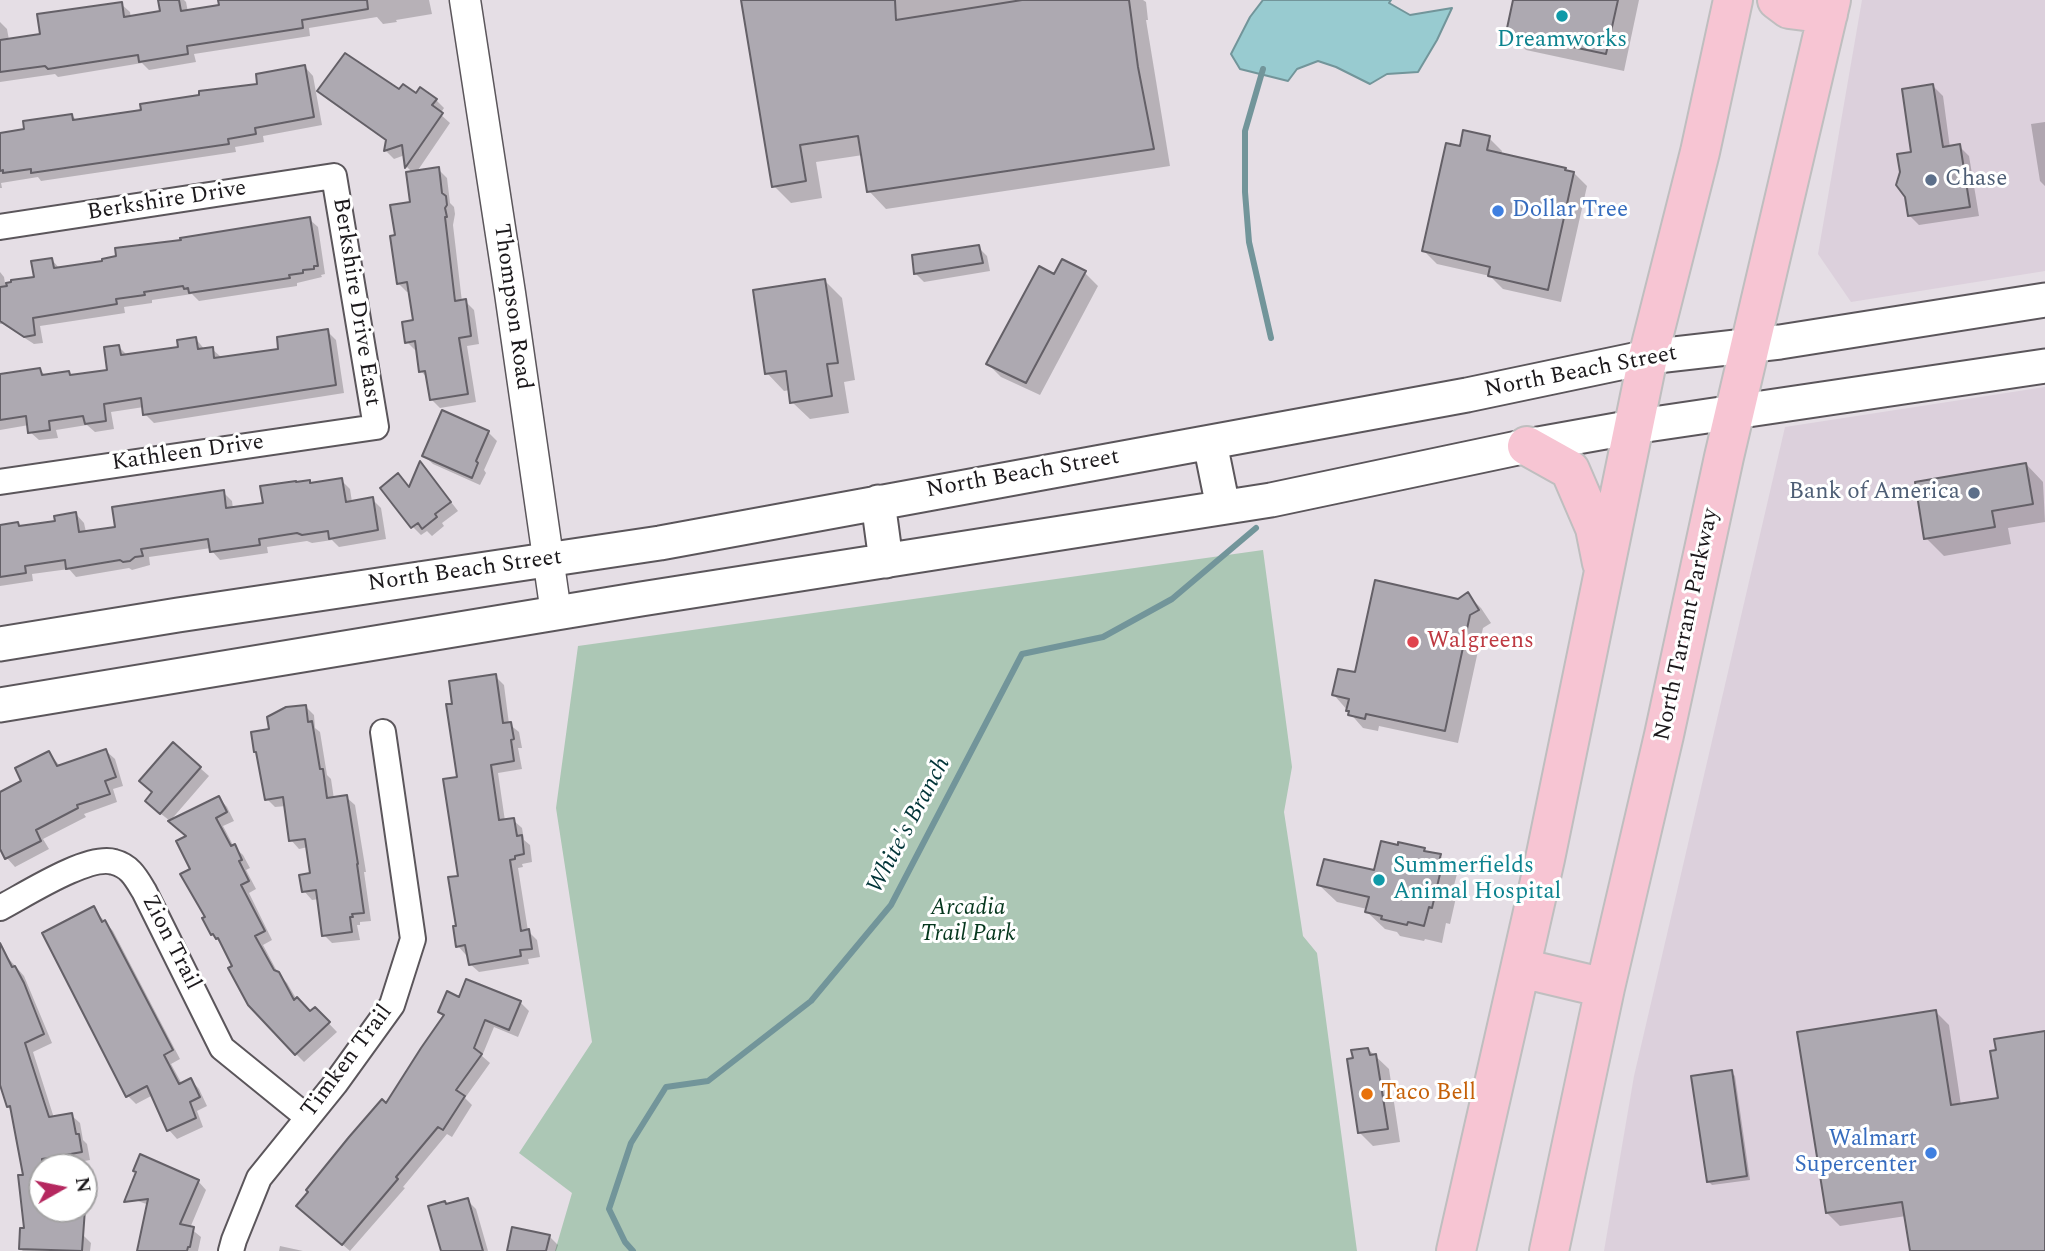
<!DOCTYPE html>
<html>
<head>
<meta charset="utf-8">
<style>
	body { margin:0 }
	#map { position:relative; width:2045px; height:1251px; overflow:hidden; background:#e5dee5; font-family:Spectral,serif }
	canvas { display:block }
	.north { position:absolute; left:28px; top:1153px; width:70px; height:70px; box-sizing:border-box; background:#fff; border:2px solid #a4a3a4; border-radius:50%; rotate:81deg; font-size:19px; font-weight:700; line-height:28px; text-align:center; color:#1b181b }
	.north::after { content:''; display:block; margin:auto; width:24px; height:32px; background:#b5285f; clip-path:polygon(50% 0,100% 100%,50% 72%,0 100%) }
</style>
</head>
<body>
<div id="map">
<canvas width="2045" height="1251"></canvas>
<div class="north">N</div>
</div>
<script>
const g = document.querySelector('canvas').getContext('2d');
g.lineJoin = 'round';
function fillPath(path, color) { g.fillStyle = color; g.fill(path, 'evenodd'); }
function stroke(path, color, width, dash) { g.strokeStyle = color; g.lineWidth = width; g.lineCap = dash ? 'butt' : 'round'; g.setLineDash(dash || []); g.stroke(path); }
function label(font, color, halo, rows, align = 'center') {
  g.font = font + ' Spectral,serif'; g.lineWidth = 6; g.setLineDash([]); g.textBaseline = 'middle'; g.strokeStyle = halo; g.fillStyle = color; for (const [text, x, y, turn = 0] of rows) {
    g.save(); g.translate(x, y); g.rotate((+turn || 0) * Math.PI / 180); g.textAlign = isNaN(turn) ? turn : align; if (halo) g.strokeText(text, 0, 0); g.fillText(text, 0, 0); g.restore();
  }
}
const built = new Path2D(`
	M1862,0H2045V271L1851,302L1818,254Z
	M2045,387V1251H1604L1634,1076L1785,427Z`);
const green = new Path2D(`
	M1263,550L1292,767L1284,812L1303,936L1317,953L1357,1251H555L572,1193L519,1153L592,1042L556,808L578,646Z`);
const water = new Path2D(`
	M1263,0H1391L1389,3L1410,15L1452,8L1437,40L1418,72L1387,74L1370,84L1336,67L1318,61L1297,69L1288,81L1240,69L1231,54L1250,17Z`);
const shadow = new Path2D(`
	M160,0H184L186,2L188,12L221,7L220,0H429L432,14L396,20L397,22L383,24L377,17L309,28L310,36L194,54L196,62L149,70L142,63L58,77L55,74L0,82V22L7,29L9,40L42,36L121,4L130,12L131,18L162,12Z
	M743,0H1143L1146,2L1148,20H1146L1170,166L886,209L869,191L863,155L816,162L822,198L791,203L774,186Z
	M1515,0H1639L1624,71L1526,50L1508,32Z
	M305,67L313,76L322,125L263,136L264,142L235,147L236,152L41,181L38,177L1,183L2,188H0V135L26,131L72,115L77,121L143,112L259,86Z
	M1933,86L1943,96L1950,148L1959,146L1969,156L1979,216L1919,225L1909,215L1902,172L1913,154Z
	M320,91H400L436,100L444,108L440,114L450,123L416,173L438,169L447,178L450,203L454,207L455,214L453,225L462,302L465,301L474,310L479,344L467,346L476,402L440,408L431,399L428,379L421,371L418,350H415L407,342L415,322L410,291L407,292L398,283L397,236L412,203L413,173L407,167L405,155L394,159L386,151L387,141L328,100Z
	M2045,122V186L2040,181L2031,124Z
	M1489,138L1502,151L1501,155L1565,169L1574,173L1587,186L1561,302L1503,289L1490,276L1437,264L1424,251Z
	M309,219L318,227L325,274L321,275L322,277L297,283V286L199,301L192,294L152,300V303L124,307L125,313L40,326L43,343L34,344L3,324H0V272L4,277L5,283L36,279L52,260L60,269L104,263L183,242Z
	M978,247L987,256L990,271L924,282L916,274Z
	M1085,273L1098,286L1040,395L1001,377L988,364L1055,276Z
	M825,281L842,298L855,380L844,382L849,413L810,419L792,402L790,390L784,391L767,373Z
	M327,331L336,340L344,393L154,423L145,414L144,407L111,412L114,429L95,432L87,425L56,430L58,438L39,440L30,432L29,425L0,430V376L40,370L46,376L69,373L73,377L109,371L119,347L128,356L180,348L196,339L205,350L212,349L221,357L280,350Z
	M488,432L497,441L484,470L486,473L480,485L433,464L424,456Z
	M2026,464L2043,482L2045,522L2008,528L2011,544L1944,556L1926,538Z
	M428,472L458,511L442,523L444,526L432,536L427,531L421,535L412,526L410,489Z
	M341,480L350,489L352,502L372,499L381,508L386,539L339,547L332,540L312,543L307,541L267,547L268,553L220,560L212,551L211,548L149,557L150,565L132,570L129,568L76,577L69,569L32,574L33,581L0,586V527L18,524L21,528L57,522L76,514L84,523L86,532L117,528L223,492L232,501L233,509L265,504L309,482L312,485Z
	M1468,595L1481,608L1491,623L1483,628L1458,743L1379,726L1378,731L1363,728L1334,695L1356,674Z
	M495,676L504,685L509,724L519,732L522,748H518L522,769L498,773L505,821L513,820L522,828L524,840L530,845L532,862L522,864L523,867L518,868L528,931L537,940L540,957L528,959L529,964L479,972L470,964L469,954L466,955L458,946L460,877L459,779L454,705Z
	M305,706L314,715L315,728L320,732L327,775L331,779L334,799L346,797L355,805L366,872H364L371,921L360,922V925H357L360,940L332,943L324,935L319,899L312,900L304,891L312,875L308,847L299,849L291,840L286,806L275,807L267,799L271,731Z
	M106,751L115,759L123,786L113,789L117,802L84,814L86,817L43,839L49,849L15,867L7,858L0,846V794L24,782L49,753L60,766Z
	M200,768L209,776L170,821L155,809Z
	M219,798L227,807L234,821L223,826L234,847L243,855L250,868L246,870L256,889L249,893L272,940L263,945L279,975L287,983L297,1000L311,1013L315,1009L337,1032L304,1062L296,1054L234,967L221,943L212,934L204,919L207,917L192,870L188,837Z
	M1424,850L1428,853L1440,856L1457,874L1453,889L1457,893L1450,924L1446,923L1442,943L1425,939L1424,941L1400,936L1397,932L1385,929L1367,912V909L1337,902L1319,885L1375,873Z
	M93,908L113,931L180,1059L171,1064L182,1084L191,1080L199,1089L207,1106L197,1111L203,1127L177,1139L169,1130L153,1095L136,1104L128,1096Z
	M2,951L24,976L52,1043L33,1052L54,1118L71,1115L80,1123L83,1140L87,1144L90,1160L68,1164V1167H42V1209H73L82,1234L91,1243L90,1251H23L20,1249L26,1230L25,1176L13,1110L9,1106L0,1079V952Z
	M460,999L520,1002L529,1011L518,1037L494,1027L482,1056L490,1063L465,1098L472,1105L452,1137L447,1134L403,1187L405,1188L350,1251L307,1214L386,1105L445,1017L440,1012Z
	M1936,1012L1949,1025L1961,1105L2000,1099L2045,1032V1251H1911L1906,1216L1840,1226L1827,1213Z
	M1368,1049L1389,1069L1400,1142L1373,1146L1360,1133Z
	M1731,1072L1735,1076L1750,1180L1712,1185L1708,1181Z
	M198,1181L206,1190L190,1228L201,1237L198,1251H139L149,1205L138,1201L130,1192Z
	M467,1200L476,1209L488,1251H443L448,1206Z
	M549,1236L558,1245L556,1251H509Z
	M280,1246L303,1251H279Z`);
const stream = new Path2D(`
	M1263,69L1245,131V192L1249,242L1271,338
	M633,1251L625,1242L609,1209L631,1143L666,1087L708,1081L811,1001L891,905L1022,654L1103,637L1172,599L1256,528`);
const building = new Path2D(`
	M158,0H179L181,11L219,5L218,0H367L368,9L302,20L303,28L187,46L188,54L139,62L138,55L48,69L45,66L0,72V40L40,34L37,14L122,2L124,17L160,11Z
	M741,0H895L896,20L1022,0H1129L1138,67L1154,149L867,192L858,136L800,145L806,181L772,187Z
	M1513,0H1618L1606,54L1506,33Z
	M345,53L399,89L403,84L416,93L420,87L437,99L432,105L443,113L405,168L402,145L384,151L386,140L317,91Z
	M305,65L314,117L255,128L256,134L228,139L229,144L31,173V169L3,173V170L0,171V133L24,129L23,121L72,114L73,120L141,110L140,104L199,95V91L257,84L256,74Z
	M1933,84L1943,147L1960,144L1970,207L1908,216L1905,197L1896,185L1900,172L1897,154L1911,152L1902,89Z
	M1463,130L1490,136L1487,150L1566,168L1565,170L1574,172L1548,290L1488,276L1490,267L1422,251L1446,143L1460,146Z
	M439,167L442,193L446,196L447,205L445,208L447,217H445L455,301L466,299L471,336L459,338L468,394L430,400L425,371L419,372L415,341L405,343L402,322L413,320L407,282L397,284L390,236L395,235L390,205L410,202L406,172Z
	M310,217L318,266H314V269L303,270V273L289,275L290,278L189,293L188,288L184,289L183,286L144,292L145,295L116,299L117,304L33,318L35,335L24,337L0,321V287L7,286L6,283L11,282V280L34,277L31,261L52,258L54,268L102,261V259L116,256L115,248L181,240L180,238Z
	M979,245L983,263L914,274L912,255Z
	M1062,259L1086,271L1026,383L986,364L1039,266L1054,274Z
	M825,279L838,363L827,364L832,396L790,403L786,371L765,374L753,290Z
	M328,329L336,385L143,415L141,398L104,404L106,421L85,424L83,416L49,421L50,430L28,433L26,416L0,420V374L40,368L42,375L69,371L70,375L107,370L104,347L119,345L121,355L178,347L177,340L196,337L198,349L213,347L214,358L278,349L277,337Z
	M442,410L489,431L476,461L478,463L472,478L422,456Z
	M420,461L451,502L435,514L437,517L422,529L418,523L411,528L380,488L398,473L409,487Z
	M2026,463L2033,504L1992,511L1995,527L1924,539L1915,482Z
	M342,478L346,502L373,497L378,530L329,539L328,531L302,535L297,533L259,539L260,545L210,552L208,539L141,549L143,556L135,557L130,561L123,562L120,560L66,569L65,560L25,566L26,573L0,577V525L18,522L19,526L55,521L54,516L76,512L79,532L115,527L112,507L224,490L226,508L263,503L260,486L296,481V482L310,480V483Z
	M1375,580L1458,599L1468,592L1479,610L1470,615L1445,731L1366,714L1365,719L1348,715L1349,711H1346L1349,699L1332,695L1338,669L1355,672Z
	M496,674L503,723L511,722L514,739L511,740L514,761L491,765L499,820L514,818L517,836L522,835L524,854L515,856V859L510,860L521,931L529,929L532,949L520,950L521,956L469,965L465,945L456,947L453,926H456L448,877L458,876L443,779L457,777L446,704H452L449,681Z
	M306,705L308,722L312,721L320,769H323L327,798L347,795L358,864H357L364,913L352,914L353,917H350L352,932L322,936L316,890L302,892L299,875L310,873L305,839L289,841L283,797L265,800L256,752H254L251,732L269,729L267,717L286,707Z
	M173,742L201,767L160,814L145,801L152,792L139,781Z
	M106,749L116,777L105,781L110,794L77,805L78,808L36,830L41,841L5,859L0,849V792L21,781L15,768L49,751L57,766Z
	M219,796L227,812L216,818L231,846L235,844L242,860L239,861L249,881L241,885L265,931L255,936L274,970L279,972L294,1000L297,997L310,1011L315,1007L330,1022L295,1055L248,1005L228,968L232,966L218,938L216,939L213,934L211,935L202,918L205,917L180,874L190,869L176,841L186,836L168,821Z
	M1381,841L1398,845V842L1425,848L1424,851L1441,854L1436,873L1440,874L1432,908L1429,907L1424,926L1408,922L1407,925L1381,919L1382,916L1365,912L1369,897L1317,885L1324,859L1374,870Z
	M94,906L102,922L105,920L173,1050L164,1055L179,1084L191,1078L200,1097L190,1102L196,1118L167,1131L147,1086L126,1097L42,933Z
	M0,943L12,967L15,966L24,983L44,1034L25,1043L49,1117L72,1113L76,1134H79L82,1152L42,1159V1209H85L82,1251L19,1249L20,1228H24L18,1175H23L10,1106L7,1107L0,1085Z
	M466,979L521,1001L509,1030L485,1020L474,1048L482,1054L456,1090L465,1096L443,1130L438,1127L396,1177L398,1179L342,1245L296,1206L308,1192L306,1190L349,1137L382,1099L386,1103L421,1048L444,1015L438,1012L447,991L459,997Z
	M1936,1010L1951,1105L1998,1098L1990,1051L1996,1050L1994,1039L2045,1031V1251H1910L1902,1202L1826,1213L1797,1032Z
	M1368,1048L1370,1055L1376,1054L1388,1129L1358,1133L1347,1059L1353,1058L1351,1050Z
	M1732,1070L1747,1176L1707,1182L1691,1076Z
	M140,1154L199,1180L180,1224L194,1227L190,1247H188L187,1251H137L148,1199L124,1202L136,1172L133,1171Z
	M468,1198L483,1251H441L428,1206L445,1201L446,1204Z
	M512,1227L550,1235L546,1251H507Z`);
const minor = new Path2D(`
	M0,227L334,176L376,427L0,482
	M0,908C25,895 88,854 114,862C130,866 136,878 144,891L222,1048L307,1117
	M231,1251L234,1240L259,1178L335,1084L392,1005L413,939L383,732`);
const tertiary = new Path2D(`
	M465,0L510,293L556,613`);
const secondary = new Path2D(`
	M1210,443L1223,507
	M878,502L886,561
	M0,644L178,615L660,543L1467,395L1648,357L1780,342L2045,300
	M0,705L641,599L1271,500L1527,446L1633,427L2045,366`);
const primary = new Path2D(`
	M1777,0L1789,9L1828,14
	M1527,446L1570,470L1595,528L1602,563
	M1521,968L1605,988
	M1456,1251L1545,859L1648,357L1700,152L1733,0
	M1549,1251L1605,988L1664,735L1724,457L1831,0`);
const markers = [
	[1562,16,7,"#0f9aa8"],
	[1931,180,7,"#5c6f8a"],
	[1498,211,7,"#3f7fe0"],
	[1974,493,7,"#5c6f8a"],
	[1413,642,7,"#e0444e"],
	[1379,880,7,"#0f9aa8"],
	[1367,1094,7,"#e8710a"],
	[1931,1153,7,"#3f7fe0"]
];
const cultureNames = [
	["Dreamworks",1562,41],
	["Summerfields",1393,867,"left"],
	["Animal Hospital",1393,893,"left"]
];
const serviceNames = [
	["Chase",1945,180],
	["Bank of America",1960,493,"right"]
];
const streetNames = [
	["Berkshire Drive",167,202,-9],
	["Berkshire Drive East",355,302,81],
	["Thompson Road",511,307,82],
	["North Beach Street",1581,373,-11],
	["Kathleen Drive",188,454,-8],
	["North Beach Street",1023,475,-10],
	["North Beach Street",465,572,-8],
	["North Tarrant Parkway",1688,625,-78],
	["Zion Trail",170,943,63],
	["Timken Trail",348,1062,-53]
];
const shopNames = [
	["Dollar Tree",1512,211],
	["Walmart",1917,1140,"right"],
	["Supercenter",1917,1166,"right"]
];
const healthNames = [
	["Walgreens",1427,642]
];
const parkNames = [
	["Arcadia",968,909],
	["Trail Park",968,935]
];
const foodNames = [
	["Taco Bell",1381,1094]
];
const waterNames = [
	["White's Branch",910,826,-62]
];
fillPath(built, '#dcd0dc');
fillPath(green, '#acc7b5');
fillPath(water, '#98cbd0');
stroke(water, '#72959a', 2);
fillPath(shadow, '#0003');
stroke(stream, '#72959a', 6);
fillPath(building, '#ada9b1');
stroke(building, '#646067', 2);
stroke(minor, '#5b565b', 28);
stroke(tertiary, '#5b565b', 33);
stroke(secondary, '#5b565b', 37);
stroke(primary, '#bfbebf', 42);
stroke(minor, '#fff', 24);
stroke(tertiary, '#fff', 30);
stroke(secondary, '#fff', 33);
stroke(primary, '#f7c5d3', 38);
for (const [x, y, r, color] of markers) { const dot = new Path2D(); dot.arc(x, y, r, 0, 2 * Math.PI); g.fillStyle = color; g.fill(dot); stroke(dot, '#fff', 2.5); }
label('23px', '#0d838f', '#fff', cultureNames);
label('23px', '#4e5e75', '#fff', serviceNames, 'left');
label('23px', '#1b181b', '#fff', streetNames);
label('23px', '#366cbe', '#fff', shopNames, 'left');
label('23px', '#be3a42', '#fff', healthNames, 'left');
label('italic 23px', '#05361d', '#fff', parkNames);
label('23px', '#c56008', '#fff', foodNames, 'left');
label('italic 24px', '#003337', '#fff', waterNames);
</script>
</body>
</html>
